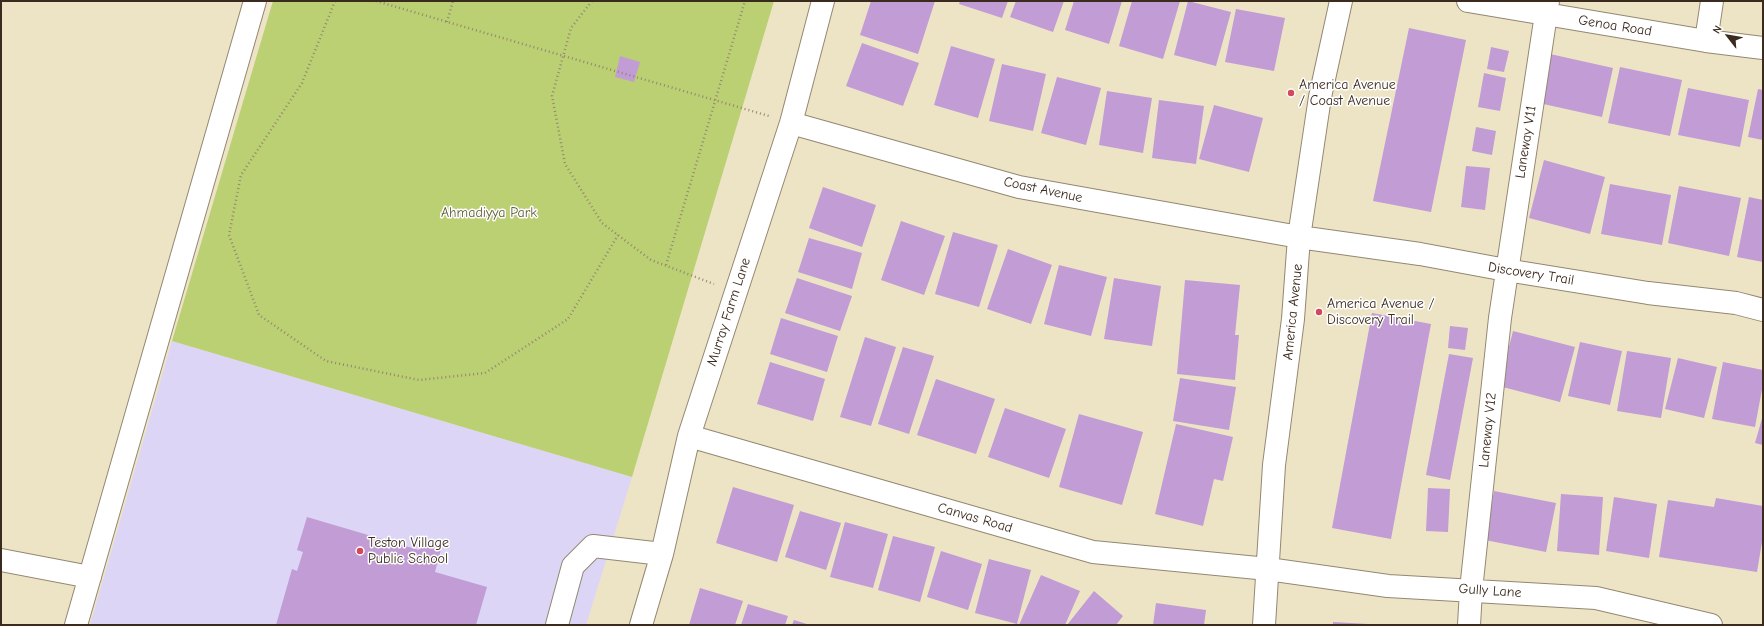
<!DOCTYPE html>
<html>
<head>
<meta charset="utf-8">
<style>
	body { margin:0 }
	#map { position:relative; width:1764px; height:626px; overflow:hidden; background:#ede4c6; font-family:"Comic Neue",sans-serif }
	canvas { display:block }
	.frame { position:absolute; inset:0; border:2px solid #3b2a1e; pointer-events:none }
	.north { position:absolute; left:1708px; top:16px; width:40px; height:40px; -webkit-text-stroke:3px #fff; paint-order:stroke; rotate:301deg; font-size:11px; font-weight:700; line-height:16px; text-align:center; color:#3b2a1e }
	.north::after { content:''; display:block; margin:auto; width:14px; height:18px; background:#3b2a1e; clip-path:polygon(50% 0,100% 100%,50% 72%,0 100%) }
</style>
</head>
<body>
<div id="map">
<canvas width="1764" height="626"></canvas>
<div class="frame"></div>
<div class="north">N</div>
</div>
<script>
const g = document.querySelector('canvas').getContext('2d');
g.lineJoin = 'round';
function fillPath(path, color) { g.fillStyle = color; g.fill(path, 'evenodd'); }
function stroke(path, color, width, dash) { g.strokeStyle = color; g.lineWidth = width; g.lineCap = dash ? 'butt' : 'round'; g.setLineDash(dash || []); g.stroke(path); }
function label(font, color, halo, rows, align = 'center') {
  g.font = font + ' "Comic Neue",sans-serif'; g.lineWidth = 3; g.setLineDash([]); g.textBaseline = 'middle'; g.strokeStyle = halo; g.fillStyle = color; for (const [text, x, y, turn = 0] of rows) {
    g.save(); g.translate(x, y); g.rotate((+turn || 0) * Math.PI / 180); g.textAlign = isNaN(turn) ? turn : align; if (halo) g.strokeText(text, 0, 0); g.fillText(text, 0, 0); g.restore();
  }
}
const built = new Path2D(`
	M172,341L632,477L586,625H90Z`);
const green = new Path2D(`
	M273,1H774L632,477L172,341Z`);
const building = new Path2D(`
	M871,1H935L918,54L860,35Z
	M960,1H1008L1002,18L959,4Z
	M1016,1H1064L1053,32L1010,17Z
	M1074,1H1122L1109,44L1065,30Z
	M1132,1H1180L1163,59L1119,46Z
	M1188,1L1231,12L1216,66L1174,55Z
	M1236,9L1285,18L1274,71L1225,62Z
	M1409,28L1466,40L1431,212L1373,201Z
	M862,43L919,63L903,106L846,86Z
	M951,46L995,59L978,118L934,105Z
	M1491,47L1509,51L1504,72L1487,69Z
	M1550,54L1613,68L1602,117L1539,103Z
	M620,56L640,62L634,82L615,77Z
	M1002,64L1046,74L1033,131L989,121Z
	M1620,67L1682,80L1670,136L1608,123Z
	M1484,73L1506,78L1500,111L1478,107Z
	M1057,77L1101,88L1086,145L1041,133Z
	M1688,88L1749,100L1740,147L1678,135Z
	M1758,89L1763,90V140L1748,137Z
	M1107,91L1152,98L1143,153L1099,145Z
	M1159,100L1204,106L1196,164L1152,158Z
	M1214,105L1263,118L1249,172L1199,159Z
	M1476,127L1496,131L1492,155L1472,151Z
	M1544,160L1605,177L1590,234L1529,218Z
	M1466,166L1490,168L1485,210L1461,207Z
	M1610,184L1671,195L1662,245L1601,234Z
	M1679,186L1741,198L1729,256L1668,243Z
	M823,187L876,205L862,247L809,228Z
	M1749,197L1763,200V262L1737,257Z
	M901,221L945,236L924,295L881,280Z
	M953,232L998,245L979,307L935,294Z
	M809,238L862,253L852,289L798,272Z
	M1008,249L1052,265L1031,324L987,309Z
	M1059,265L1107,277L1091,336L1044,324Z
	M797,278L852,296L840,331L785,313Z
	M1114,278L1161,286L1152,346L1104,339Z
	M1185,280L1240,285L1235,335H1239L1235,380L1177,374Z
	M1372,313L1431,324L1391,539L1332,528Z
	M781,318L838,336L827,372L770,354Z
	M1450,326L1468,328L1465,350L1448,348Z
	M1513,331L1575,347L1560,402L1499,386Z
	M865,337L896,347L871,426L840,417Z
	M1580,342L1622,351L1610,405L1568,396Z
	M903,347L934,356L909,434L878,424Z
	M1627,351L1671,358L1661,418L1617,411Z
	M1449,354L1473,358L1450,480L1426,475Z
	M1678,358L1717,367L1704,418L1665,409Z
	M770,362L825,379L813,421L757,404Z
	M1723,362L1763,370V384L1755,427L1712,419Z
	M1180,378L1236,387L1229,430L1173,421Z
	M936,379L995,399L976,454L917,435Z
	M1005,408L1066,429L1049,478L988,457Z
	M1079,414L1143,432L1122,505L1059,487Z
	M1763,415V445L1755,443Z
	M1176,424L1233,437L1223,481L1214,479L1203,526L1155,514Z
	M733,487L794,505L777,562L716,543Z
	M1428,488L1450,489L1448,532L1426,531Z
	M1494,491L1556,503L1546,552L1485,540Z
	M1561,494L1603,497L1599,555L1557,551Z
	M1614,497L1657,504L1649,558L1606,551Z
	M1716,498L1763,506V536L1757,572L1659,557L1668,500L1714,507Z
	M800,511L841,523L826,570L785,557Z
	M307,517L419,550L421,543L441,549L435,572L487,587L476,625H276L292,569L297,571L303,552L297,550Z
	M845,522L888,534L873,588L830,577Z
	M893,536L935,547L920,602L878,590Z
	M941,551L982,564L968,610L927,597Z
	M989,559L1031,570L1017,624L975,613Z
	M1041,575L1080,591L1065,625H1019Z
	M700,588L743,601L735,625H689Z
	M1094,591L1123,616L1116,625H1067Z
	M1156,603L1206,610L1204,625H1153Z
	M748,604L788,616L785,625H741Z
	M794,620L810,625H792Z
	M1333,622L1368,624V625H1333Z`);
const path = new Path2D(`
	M335,1L302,83L241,175L229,235L259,315L326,361L419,380L485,373L568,319L618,235
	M376,1L769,116
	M592,1L571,28L552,96L565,164L602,223L651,260L714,284
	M447,22L453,1
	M666,265L745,1`);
const minor = new Path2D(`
	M1468,1L1706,41L1763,48
	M1706,41L1712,1
	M791,123L1019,187L1299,237L1420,254L1506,270L1648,293L1736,303L1763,310
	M689,436L1093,552L1268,569L1388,586L1596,598L1711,625
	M1,560L90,577
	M76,625L255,1
	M557,625L573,566L593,546L662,554
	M641,625L662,554L689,436L791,123L823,1
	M1264,625L1274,465L1293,319L1299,237L1320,97L1341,1
	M1469,625L1471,590L1500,318L1548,1`);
const markers = [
	[1291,93,4,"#d1495b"],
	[1319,312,4,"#d1495b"],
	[360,551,4,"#d1495b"]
];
const streetNames = [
	["Genoa Road",1615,26,9],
	["Laneway V11",1526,142,-81],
	["Coast Avenue",1043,190,12],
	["Discovery Trail",1531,274,9],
	["Murray Farm Lane",729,312,-72],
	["America Avenue",1293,312,-84],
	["Laneway V12",1488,430,-84],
	["Canvas Road",975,518,16],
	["Gully Lane",1490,591,4]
];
const poiNames = [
	["America Avenue",1299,85],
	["/ Coast Avenue",1299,101],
	["America Avenue /",1327,304],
	["Discovery Trail",1327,320],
	["Teston Village",368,543],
	["Public School",368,559]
];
const parkNames = [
	["Ahmadiyya Park",489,213]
];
fillPath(built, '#ddd5f6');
fillPath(green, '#bbcf73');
fillPath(building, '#c19cd5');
stroke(minor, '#948772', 24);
stroke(path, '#948772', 2.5, [1, 3]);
stroke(minor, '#fff', 22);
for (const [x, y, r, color] of markers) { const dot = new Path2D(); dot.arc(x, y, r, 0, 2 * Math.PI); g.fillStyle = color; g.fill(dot); stroke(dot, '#fff', 1.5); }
label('14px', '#3b2a1e', '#fff', streetNames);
label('14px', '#3b2a1e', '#fff', poiNames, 'left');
label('14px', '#615c38', '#fff', parkNames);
</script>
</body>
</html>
